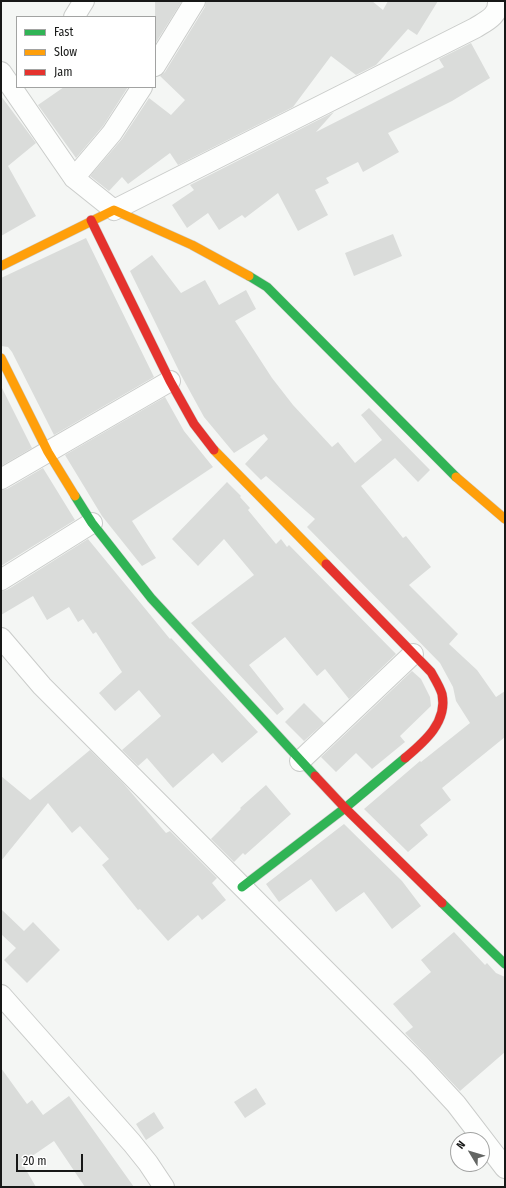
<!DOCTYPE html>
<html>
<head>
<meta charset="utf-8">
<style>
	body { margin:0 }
	#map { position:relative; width:506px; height:1188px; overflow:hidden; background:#f4f6f4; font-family:"Fira Sans Condensed",sans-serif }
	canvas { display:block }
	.frame { position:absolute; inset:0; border:2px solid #171817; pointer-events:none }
	.legend { position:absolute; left:16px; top:16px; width:140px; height:72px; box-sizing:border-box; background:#fff; border:1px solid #a2a3a2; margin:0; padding:5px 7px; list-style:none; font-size:12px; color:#171817 }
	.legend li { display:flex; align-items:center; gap:8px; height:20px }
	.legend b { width:20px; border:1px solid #a2a3a2 }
	.north { position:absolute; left:450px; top:1132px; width:40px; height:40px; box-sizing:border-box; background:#fff; border:1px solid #a2a3a2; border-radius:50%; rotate:308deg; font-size:11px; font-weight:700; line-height:16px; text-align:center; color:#171817 }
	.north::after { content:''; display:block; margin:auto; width:14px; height:18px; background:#646664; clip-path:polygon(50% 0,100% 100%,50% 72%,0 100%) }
	.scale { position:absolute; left:16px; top:1154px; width:67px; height:18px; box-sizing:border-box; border:2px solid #171817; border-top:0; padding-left:5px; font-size:12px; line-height:14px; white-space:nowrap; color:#171817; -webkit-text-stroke:3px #fff; paint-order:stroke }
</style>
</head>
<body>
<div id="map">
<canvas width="506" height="1188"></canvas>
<div class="frame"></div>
<ul class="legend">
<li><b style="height:5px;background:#30b455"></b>Fast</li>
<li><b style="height:5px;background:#ff9f0a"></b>Slow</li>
<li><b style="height:5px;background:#e5322d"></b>Jam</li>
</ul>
<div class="north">N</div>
<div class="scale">20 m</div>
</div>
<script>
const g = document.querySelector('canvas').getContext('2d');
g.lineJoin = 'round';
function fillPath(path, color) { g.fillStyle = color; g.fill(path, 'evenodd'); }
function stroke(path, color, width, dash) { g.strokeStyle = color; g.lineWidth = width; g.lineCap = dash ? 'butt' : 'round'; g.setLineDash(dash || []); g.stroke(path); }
const building = new Path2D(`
	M155,1H182L155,44Z
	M206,1H372L383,10L388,1H438L417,35L408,29L376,65L356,75L331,56L293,107L178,165L170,153L128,184L122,177L109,191L90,176L122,139L149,98L171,115L185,100L160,76L165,72L205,7Z
	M471,43L490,78L452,101L388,133L399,152L363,172L358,162L326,178L329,183L315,190L328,215L298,231L278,193L245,218L242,215L219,230L208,213L187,228L172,205L194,190L190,185L334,112L316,132L444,67L439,59Z
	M64,87H128L103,126L76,158L38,105Z
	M1,96L36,143L8,166L36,216L1,236Z
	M393,234L402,256L354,276L345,253Z
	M86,238L154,377L54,435L12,352L8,347L1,346V278Z
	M152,255L181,293L205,280L219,305L246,290L256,309L235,321L272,378L293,405L332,447L338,442L355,463L382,440L361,415L369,408L430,470L418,482L395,458L361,486L403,538L406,536L431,567L409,585L458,634L449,644L477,670L496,697L505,691V737L442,788L451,800L420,825L428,835L408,852L364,809L420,761L421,762L470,723L456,701L453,687L440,663L307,527L315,519L266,476L261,480L245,464L268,439L264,434L234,453L204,417L181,375L130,271Z
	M1,386L32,448L1,466Z
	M165,397L184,431L213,467L132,521L156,558L142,566L102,516L65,455Z
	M43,468L75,520L1,566V490L7,489Z
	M227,482L241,496L240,497L250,508L248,510L276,544L281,539L287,547L289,545L396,654L349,699L325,669L317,676L285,637L249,665L284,709L277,715L191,623L254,575L224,539L198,566L172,539Z
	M88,539L170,639L171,638L258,732L222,763L213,753L173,788L147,758L138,766L122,750L161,716L139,690L115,711L99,693L122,672L96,632L93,634L83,619L78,622L69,607L47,620L33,596L1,615V591L7,590Z
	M412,671L421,679L430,697L431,706L400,736L405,742L372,769L356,753L336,772L321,757Z
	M304,703L324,723L304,741L285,722Z
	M90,750L123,783L166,833L170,831L217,878L212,883L226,900L202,920L198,915L168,941L140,909L138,910L102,865L109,859L80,826L72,833L48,803L1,861V776L30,800Z
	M266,785L291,814L245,855L243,853L234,862L211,839L241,809L240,808Z
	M344,824L402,881L421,906L392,929L364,892L336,912L311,879L279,902L266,884Z
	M1,909L24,931L33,922L60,950L27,983L4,960L16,948L1,934Z
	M454,932L485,965L487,963L496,973L505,977V1052L460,1091L405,1033L413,1027L393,1004L431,972L421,960Z
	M1,1068L27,1104L32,1100L43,1115L69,1096L134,1187H85L54,1141L22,1163L36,1187H1Z
	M256,1088L266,1104L245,1118L234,1102Z
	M154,1112L164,1128L146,1140L136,1124Z`);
const street = new Path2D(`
	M74,17L84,1
	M155,66L195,1
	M1,72L74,178L114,210L475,28C486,21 499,16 498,1
	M74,178L112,133L142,87
	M1,479L170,381
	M1,580L92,523
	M1,638L42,686L419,1064L456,1104L505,1168
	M300,761L413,654
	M1,995L132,1143L148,1163L164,1187`);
const fast = new Path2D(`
	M249,276L267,287L456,477
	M75,496L92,523L151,598L315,776
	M242,887L345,808L405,758
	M442,903L505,964`);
const slow = new Path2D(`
	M1,266L114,210L192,245L249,276
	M1,358L48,452L75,496
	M214,450L326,564
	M456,477L505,519`);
const jam = new Path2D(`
	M91,220L170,381L194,424L214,450
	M326,564L431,672C435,679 440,687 442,694C448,722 424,742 405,758
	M315,776L345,808L442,903`);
fillPath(building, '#dadcda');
stroke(street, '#caccca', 22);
stroke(fast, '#caccca', 10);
stroke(slow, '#caccca', 10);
stroke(jam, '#caccca', 10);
stroke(street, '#fdfefd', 20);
stroke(fast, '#30b455', 9);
stroke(slow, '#ff9f0a', 9);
stroke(jam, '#e5322d', 9);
</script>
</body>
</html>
